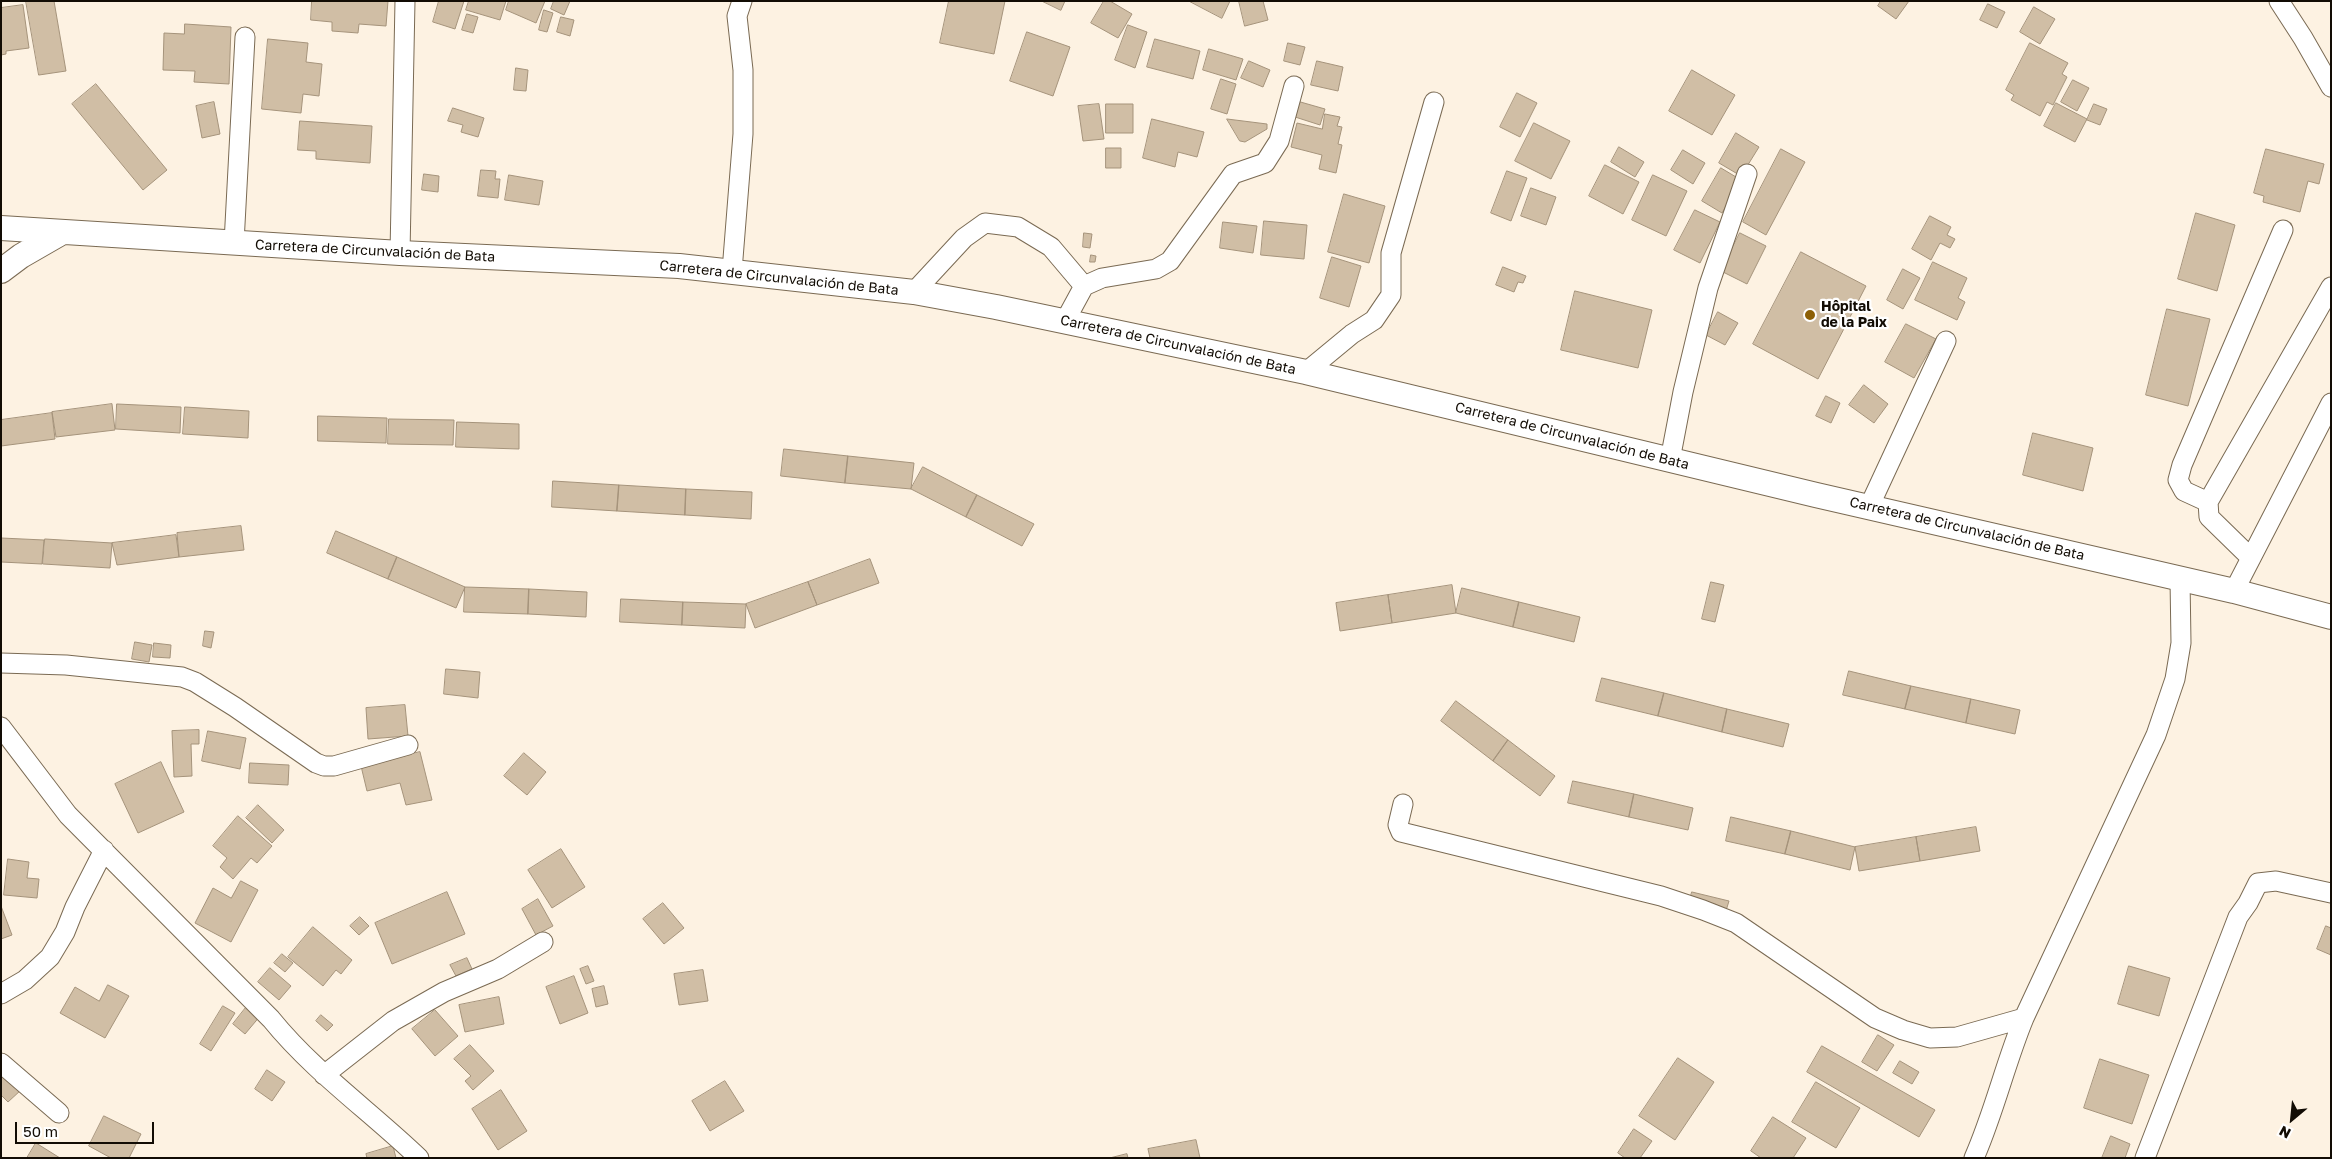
<!DOCTYPE html>
<html>
<head>
<meta charset="utf-8">
<style>
	body { margin:0 }
	#map { position:relative; width:2332px; height:1159px; overflow:hidden; background:#fdf2e2; font-family:"Golos Text",sans-serif }
	canvas { display:block }
	.frame { position:absolute; inset:0; border:2px solid #120c04; pointer-events:none }
	.north { position:absolute; left:2267px; top:1094px; width:50px; height:50px; -webkit-text-stroke:4px #fff; paint-order:stroke; rotate:208deg; font-size:14px; font-weight:700; line-height:20px; text-align:center; color:#120c04 }
	.north::after { content:''; display:block; margin:auto; width:18px; height:22px; background:#120c04; clip-path:polygon(50% 0,100% 100%,50% 72%,0 100%) }
	.scale { position:absolute; left:15px; top:1122px; width:139px; height:22px; box-sizing:border-box; border:2px solid #120c04; border-top:0; padding-left:6px; font-size:15px; line-height:18px; white-space:nowrap; color:#120c04; -webkit-text-stroke:4px #fff; paint-order:stroke }
</style>
</head>
<body>
<div id="map">
<canvas width="2332" height="1159"></canvas>
<div class="frame"></div>
<div class="north">N</div>
<div class="scale">50 m</div>
</div>
<script>
const g = document.querySelector('canvas').getContext('2d');
g.lineJoin = 'round';
function fillPath(path, color) { g.fillStyle = color; g.fill(path, 'evenodd'); }
function stroke(path, color, width, dash) { g.strokeStyle = color; g.lineWidth = width; g.lineCap = dash ? 'butt' : 'round'; g.setLineDash(dash || []); g.stroke(path); }
function label(font, color, halo, rows, align = 'center') {
  g.font = font + ' "Golos Text",sans-serif'; g.lineWidth = 4.5; g.setLineDash([]); g.textBaseline = 'middle'; g.strokeStyle = halo; g.fillStyle = color; for (const [text, x, y, turn = 0] of rows) {
    g.save(); g.translate(x, y); g.rotate((+turn || 0) * Math.PI / 180); g.textAlign = isNaN(turn) ? turn : align; if (halo) g.strokeText(text, 0, 0); g.fillText(text, 0, 0); g.restore();
  }
}
const building = new Path2D(`
	M26,1H54L66,71L39,75Z
	M312,1H388L386,26L359,24L358,33L332,31V22L311,20Z
	M439,1H464L455,29L433,22Z
	M469,1H506L500,20L466,10Z
	M509,1H545L536,23L506,10Z
	M554,1H570L564,15L551,9Z
	M949,1H1005L994,54L940,43Z
	M1042,1H1065L1061,10Z
	M1104,1H1110L1132,14L1118,38L1091,23Z
	M1189,1H1230L1222,18Z
	M1239,1H1263L1268,20L1245,26Z
	M1881,1H1909L1896,19L1878,6Z
	M1988,4L2005,12L1997,28L1980,20Z
	M23,5L29,48L6,51V54L1,55V8Z
	M2034,7L2055,19L2040,44L2020,32Z
	M544,10L553,13L547,32L539,30Z
	M467,14L478,17L473,33L462,30Z
	M561,17L574,20L570,36L557,32Z
	M185,24L231,27L229,84L194,82L195,71L163,70L164,33L184,34Z
	M1128,25L1147,32L1135,68L1115,60Z
	M1027,32L1070,47L1053,96L1010,81Z
	M268,39L308,43L306,62L322,64L319,96L303,94L301,113L262,109Z
	M1155,39L1200,51L1193,79L1147,67Z
	M1288,43L1305,47L1300,65L1284,61Z
	M2030,43L2068,63L2062,74L2067,77L2053,105L2047,102L2040,116L2011,100L2014,95L2006,90Z
	M1209,49L1243,59L1236,80L1203,70Z
	M1249,61L1270,70L1263,87L1241,78Z
	M1317,61L1343,67L1338,91L1311,85Z
	M516,68L528,70L526,91L514,90Z
	M1692,70L1735,95L1712,135L1669,111Z
	M1221,79L1236,84L1227,114L1211,109Z
	M2073,80L2089,88L2077,111L2061,102Z
	M96,84L167,170L143,190L72,104Z
	M1517,93L1537,103L1520,137L1500,127Z
	M1297,101L1325,109L1320,125L1292,116Z
	M214,102L220,134L202,138L196,106Z
	M2056,103L2087,119L2075,142L2044,126Z
	M1099,104L1104,139L1083,141L1078,106Z
	M1106,104H1133V133H1106Z
	M2094,104L2107,109L2100,125L2087,120Z
	M453,108L484,118L478,137L461,132L463,125L448,121Z
	M1325,114L1340,117L1337,126L1342,127L1338,144L1342,145L1336,173L1319,169L1322,155L1291,147L1297,123L1322,129Z
	M1152,119L1204,132L1197,157L1178,152L1175,167L1143,158Z
	M1227,119L1267,124V129L1245,142L1240,141Z
	M300,121L372,126L370,163L316,159V151L298,150Z
	M1534,123L1570,141L1551,179L1515,161Z
	M1736,133L1759,147L1741,176L1719,163Z
	M1619,147L1644,162L1635,177L1611,162Z
	M1106,148H1121V168H1106Z
	M1781,149L1805,162L1766,235L1743,222Z
	M2266,149L2324,164L2319,184L2308,181L2300,212L2263,202L2264,196L2254,193Z
	M1683,150L1705,163L1693,184L1671,170Z
	M1605,165L1639,182L1623,214L1589,196Z
	M1721,168L1741,180L1722,213L1702,201Z
	M481,170L496,171L495,179H500L498,198L478,196Z
	M1507,171L1527,178L1511,221L1491,213Z
	M424,174L439,176L438,192L422,190Z
	M509,175L543,181L539,205L505,200Z
	M1653,175L1687,191L1666,236L1632,220Z
	M1531,188L1556,197L1546,225L1521,216Z
	M1344,194L1385,206L1369,263L1328,252Z
	M1695,210L1720,222L1700,263L1674,250Z
	M2196,213L2235,225L2217,291L2178,279Z
	M1930,216L1951,227L1947,235L1955,239L1950,248L1940,243L1931,260L1912,249Z
	M1264,221L1307,225L1304,259L1261,255Z
	M1223,222L1257,226L1253,253L1220,248Z
	M1084,233L1092,234L1090,248L1083,247Z
	M1740,233L1766,246L1747,284L1721,271Z
	M1801,252L1866,286L1818,379L1753,344Z
	M1091,255L1096,256L1095,262H1090Z
	M1332,257L1361,266L1349,307L1320,298Z
	M1933,262L1967,278L1958,298L1965,302L1957,320L1915,300Z
	M1503,267L1526,276L1523,283L1518,282L1514,292L1496,285Z
	M1903,269L1920,278L1903,309L1887,300Z
	M1575,291L1652,310L1638,368L1561,350Z
	M2167,309L2210,319L2188,406L2146,395Z
	M1718,312L1738,323L1725,345L1706,335Z
	M1906,324L1936,339L1914,378L1885,362Z
	M1864,385L1888,404L1874,423L1849,405Z
	M1826,396L1840,403L1831,423L1816,416Z
	M112,404L115,430L56,437L52,412Z
	M117,404L181,407L180,433L116,429Z
	M185,407L249,411L248,438L183,434Z
	M52,413L55,439L1,446V420Z
	M318,416L387,418L386,443L318,441Z
	M389,419L454,420L453,445L388,444Z
	M457,422L519,424V449L456,447Z
	M2033,433L2093,448L2083,491L2023,475Z
	M784,449L848,456L845,483L781,476Z
	M848,456L914,463L911,489L845,483Z
	M923,467L977,495L966,517L911,489Z
	M553,481L619,485L617,511L552,507Z
	M619,485L686,489L685,515L617,511Z
	M686,489L752,492L751,519L685,515Z
	M977,495L1034,524L1022,546L966,517Z
	M241,526L244,550L179,557L177,533Z
	M336,531L397,557L388,579L327,553Z
	M176,535L179,557L117,565L112,543Z
	M1,538L44,540L42,564L1,562Z
	M45,539L112,543L110,568L43,564Z
	M397,557L465,587L456,608L388,579Z
	M870,559L879,583L817,605L808,582Z
	M808,582L817,605L755,628L746,604Z
	M1711,582L1724,585L1715,622L1702,619Z
	M1452,585L1456,613L1392,623L1388,595Z
	M465,587L529,589L528,614L464,612Z
	M1462,588L1519,602L1513,627L1456,613Z
	M529,589L587,592L586,617L528,614Z
	M1388,595L1392,623L1340,631L1336,603Z
	M621,599L683,602L682,625L620,622Z
	M683,602L746,604L745,628L682,625Z
	M1519,602L1580,617L1574,642L1513,627Z
	M205,631L214,632L211,648L203,646Z
	M135,642L152,645L149,662L132,659Z
	M154,643L171,645L170,658L153,657Z
	M446,669L480,672L478,698L444,694Z
	M1849,671L1911,686L1905,709L1843,695Z
	M1602,678L1664,693L1658,716L1596,701Z
	M1911,686L1971,699L1966,723L1905,709Z
	M1664,693L1727,709L1722,732L1658,716Z
	M1971,699L2020,710L2015,734L1966,723Z
	M1456,701L1508,740L1493,761L1441,721Z
	M405,705L408,736L368,739L366,708Z
	M1727,709L1789,724L1783,747L1722,732Z
	M199,730V744H191L192,776L174,777L172,731Z
	M208,731L246,738L240,769L202,761Z
	M1508,740L1555,776L1540,796L1493,761Z
	M420,752L432,800L406,805L400,783L367,791L361,766Z
	M524,753L546,772L527,795L504,776Z
	M161,762L184,812L138,833L115,784Z
	M250,763L289,765L288,785L249,783Z
	M1573,781L1634,794L1629,817L1568,803Z
	M1634,794L1693,808L1688,830L1629,817Z
	M258,805L284,830L272,843L246,818Z
	M238,816L272,846L257,863L251,858L233,879L220,867L227,858L213,846Z
	M1731,817L1791,831L1785,854L1726,841Z
	M1976,827L1980,851L1920,861L1916,837Z
	M1791,831L1855,847L1850,870L1785,854Z
	M1916,837L1920,861L1859,871L1855,847Z
	M561,849L585,887L552,908L528,870Z
	M8,859L29,862L27,878L39,879L37,898L4,895Z
	M241,881L258,890L231,942L195,923L213,888L231,898Z
	M447,892L465,934L392,964L375,923Z
	M1692,892L1729,901L1725,914L1689,904Z
	M538,899L553,926L536,935L522,909Z
	M663,903L684,928L664,944L643,919Z
	M1,906L12,935L1,939Z
	M360,917L369,926L359,935L350,926Z
	M2326,926L2331,928V955L2317,949Z
	M313,927L352,960L341,974L336,970L323,986L288,957Z
	M282,954L293,963L285,972L274,963Z
	M467,958L472,969L456,976L450,965Z
	M588,966L594,981L586,984L580,969Z
	M2129,966L2170,978L2159,1016L2118,1004Z
	M270,968L291,986L279,1000L258,982Z
	M703,970L708,1001L679,1005L674,974Z
	M574,976L588,1013L560,1024L546,987Z
	M108,985L129,996L105,1038L60,1013L75,987L99,1001Z
	M604,986L608,1004L596,1007L592,989Z
	M499,997L504,1024L465,1032L459,1005Z
	M248,1005L261,1015L245,1034L233,1024Z
	M223,1006L235,1013L211,1051L200,1044Z
	M435,1010L458,1036L435,1056L412,1029Z
	M321,1015L333,1025L327,1031L316,1021Z
	M1878,1035L1894,1045L1877,1071L1862,1062Z
	M470,1045L494,1071L473,1090L465,1081L471,1076L454,1059Z
	M1822,1046L1935,1110L1919,1137L1807,1072Z
	M1678,1058L1714,1082L1675,1140L1639,1116Z
	M2100,1059L2149,1075L2132,1124L2084,1108Z
	M1900,1061L1919,1072L1912,1084L1893,1073Z
	M267,1070L285,1082L272,1101L255,1089Z
	M6,1072L21,1090L8,1102L1,1095V1076Z
	M725,1081L744,1111L710,1131L692,1101Z
	M1816,1082L1860,1108L1836,1148L1792,1122Z
	M501,1090L527,1131L498,1150L472,1109Z
	M104,1116L141,1134L129,1158H111L89,1146Z
	M1773,1117L1806,1138L1793,1158H1761L1751,1151Z
	M1634,1129L1652,1141L1640,1158H1625L1618,1153Z
	M2111,1136L2130,1144L2125,1158H2102Z
	M1196,1140L1200,1158H1150L1148,1149Z
	M36,1143L60,1158H27Z
	M393,1146L396,1158H367L366,1154Z
	M1127,1154L1128,1158H1110Z`);
const minor = new Path2D(`
	M2279,1L2303,38L2331,87
	M234,243L245,37
	M400,253L405,1
	M732,271L743,134V70L737,16L742,1
	M914,292L964,238L985,223L1018,227L1051,247L1084,286
	M1065,321L1084,286L1102,278L1156,269L1170,261L1233,174L1265,163L1279,141L1294,86
	M1306,372L1352,334L1374,320L1391,295V253L1434,102
	M1670,460L1683,392L1708,288L1747,174
	M2208,502L2184,491L2178,480L2182,465L2283,230
	M1869,507L1946,341
	M2251,558L2209,517L2208,502L2331,287
	M2234,591L2331,403
	M1,663L66,665L182,677L195,682L235,707L316,763L324,766H334L408,745
	M1,727L68,815L271,1019C314,1072 370,1111 419,1158
	M1403,804L1398,825L1401,832L1661,896L1703,910L1736,923L1875,1018L1903,1030L1930,1038L1957,1037L2024,1018
	M1,994L25,980L50,957L65,932L75,907L104,850
	M1,1063L59,1113
	M324,1075L393,1021L444,992L498,969L543,942
	M1974,1158C1994,1113 2005,1064 2024,1018L2156,735L2175,679L2181,643L2180,579
	M2145,1158L2238,917L2248,903L2258,883L2276,881L2331,893`);
const major = new Path2D(`
	M1,228L400,253L679,266L914,292L996,307L1306,372L1816,495L2234,591L2331,617
	M1,271L21,256L61,233`);
const markers = [
	[1810,315,6,"#8d6006"]
];
const streetNames = [
	["Carretera de Circunvalación de Bata",375,251,3],
	["Carretera de Circunvalación de Bata",779,278,6],
	["Carretera de Circunvalación de Bata",1178,345,12],
	["Carretera de Circunvalación de Bata",1572,436,14],
	["Carretera de Circunvalación de Bata",1967,529,13]
];
const poiNames = [
	["Hôpital",1821,307],
	["de la Paix",1821,323]
];
fillPath(building, '#d0bea5');
stroke(building, '#a5937b', 1);
stroke(minor, '#7a6a53', 21);
stroke(major, '#7a6a53', 26);
stroke(minor, '#fff', 19);
stroke(major, '#fff', 24);
for (const [x, y, r, color] of markers) { const dot = new Path2D(); dot.arc(x, y, r, 0, 2 * Math.PI); g.fillStyle = color; g.fill(dot); stroke(dot, '#fff', 2); }
label('14px', '#120c04', '#fff', streetNames);
label('bold 14px', '#120c04', '#fff', poiNames, 'left');
</script>
</body>
</html>
